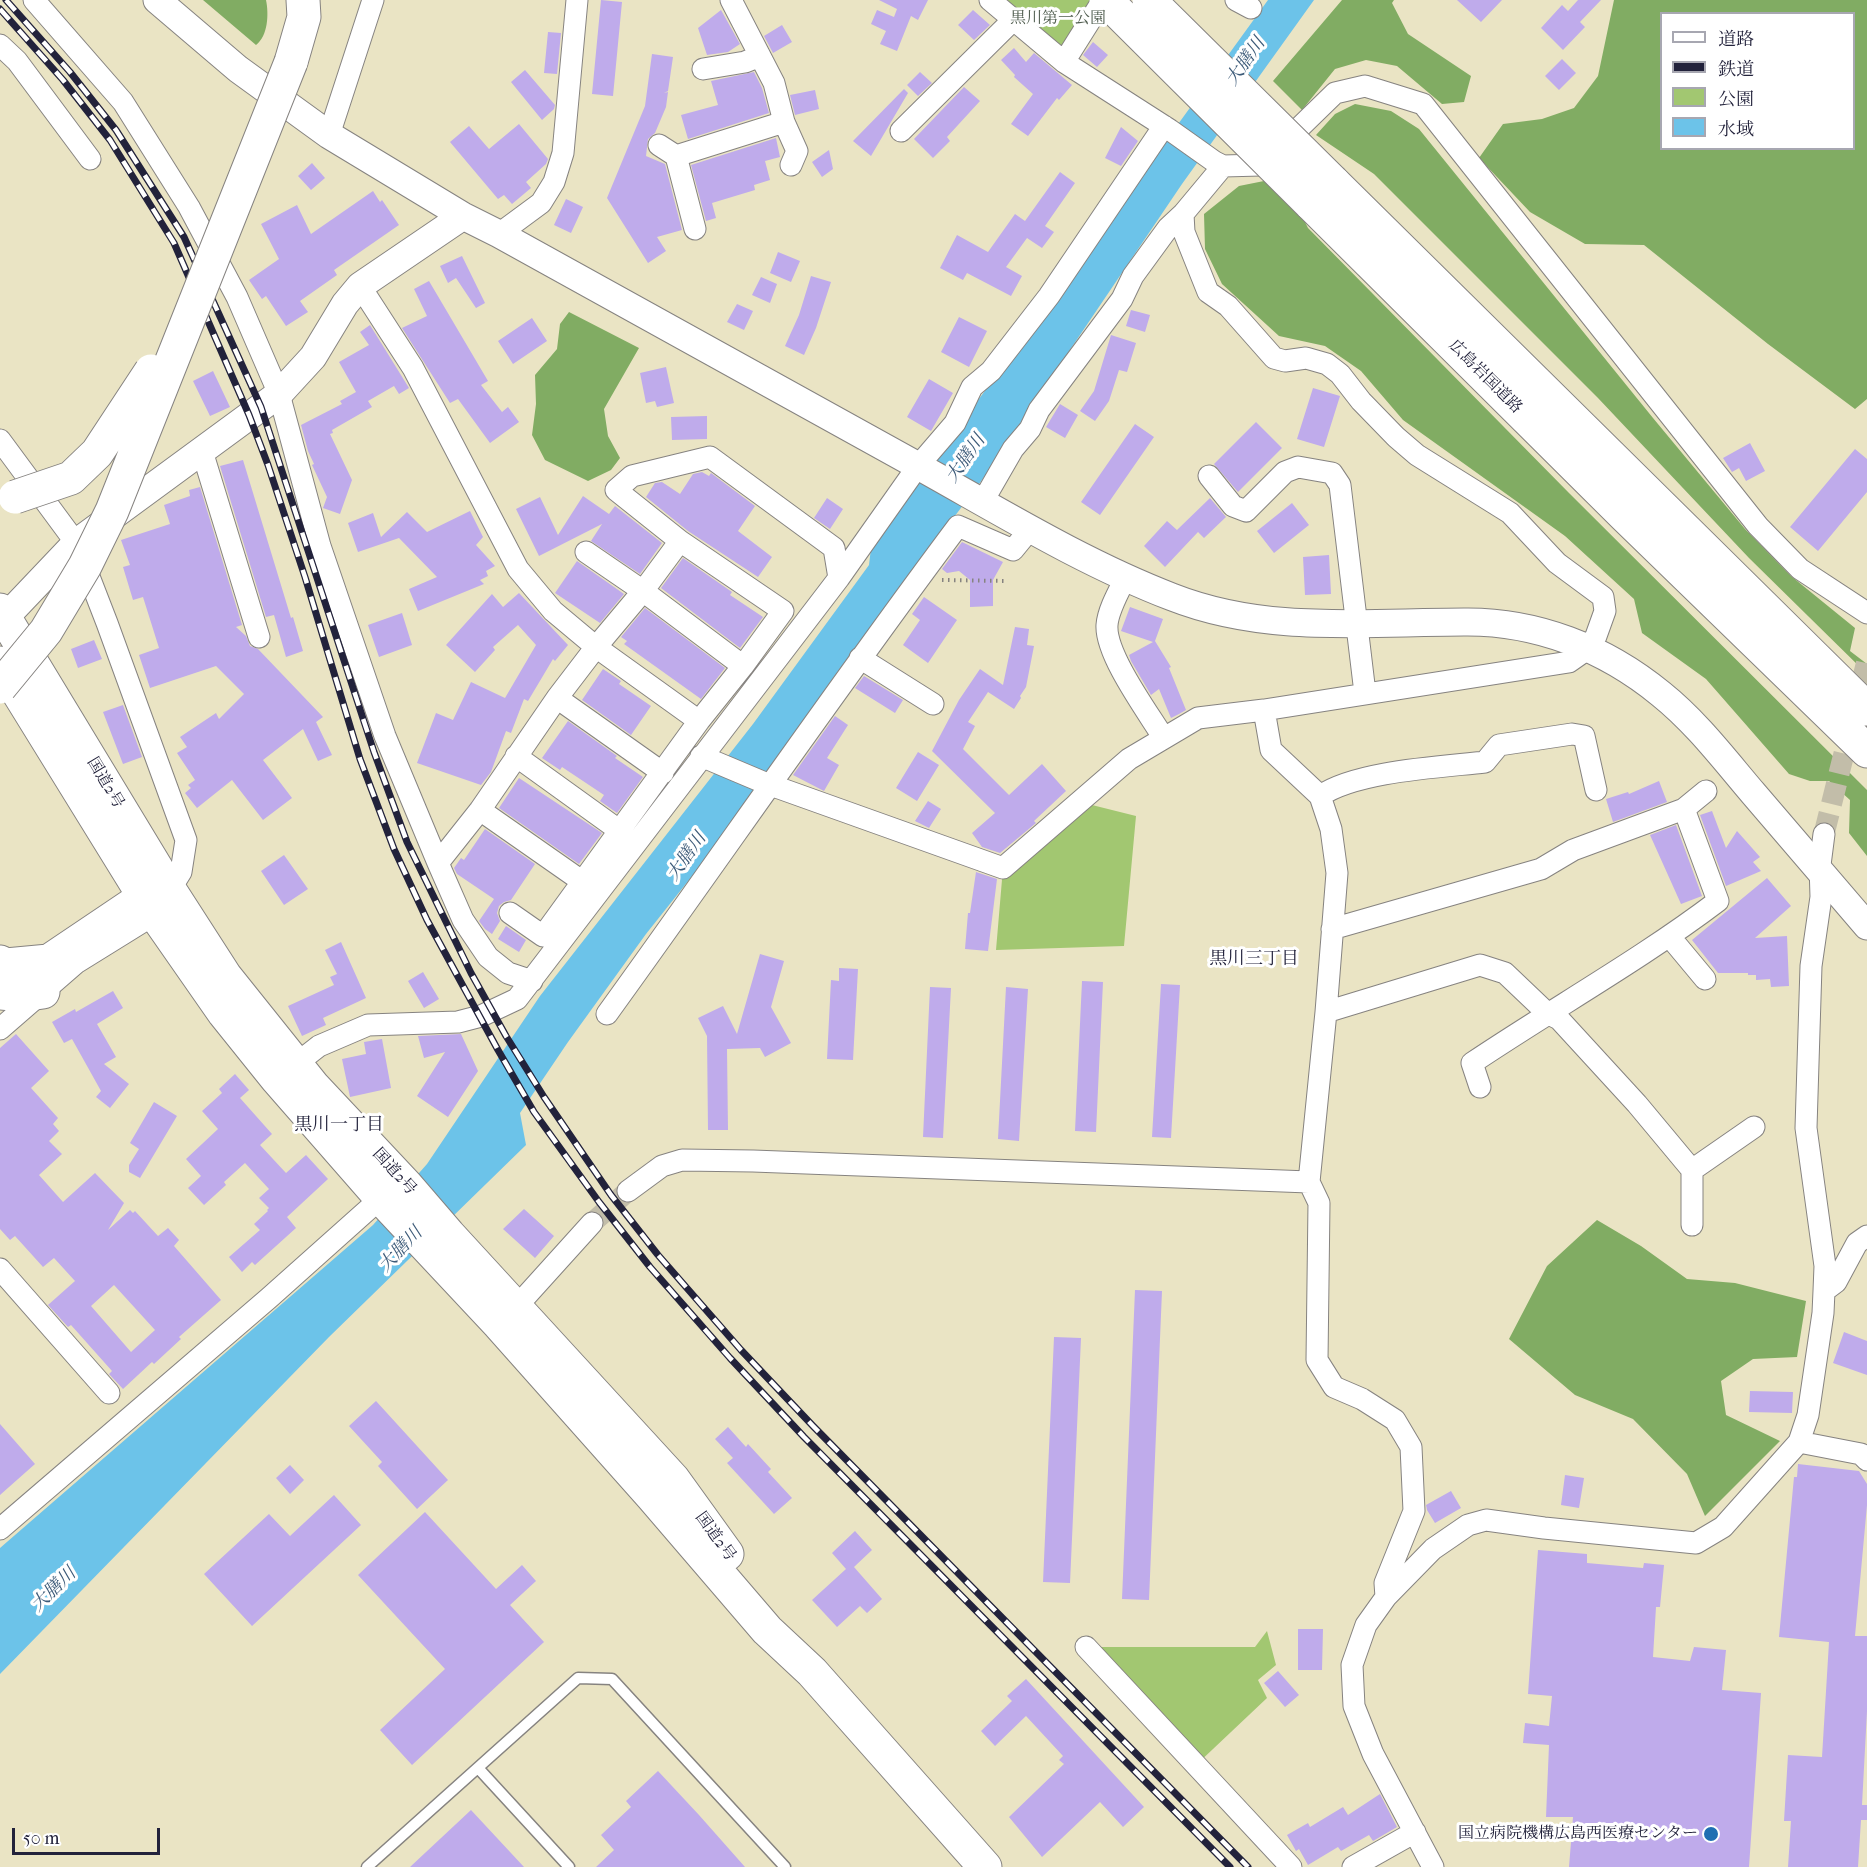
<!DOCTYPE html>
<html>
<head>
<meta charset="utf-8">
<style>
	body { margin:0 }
	#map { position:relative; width:1867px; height:1867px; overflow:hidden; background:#eae4c4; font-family:"IM FELL French Canon","Noto Serif JP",serif }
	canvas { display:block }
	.legend { position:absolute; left:1660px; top:12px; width:195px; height:138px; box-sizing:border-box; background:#fff; border:2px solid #a7a7b1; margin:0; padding:8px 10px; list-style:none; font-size:18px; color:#22223b }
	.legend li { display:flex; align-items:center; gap:12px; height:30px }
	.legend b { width:30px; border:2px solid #a7a7b1 }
	.scale { position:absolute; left:12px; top:1828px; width:148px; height:27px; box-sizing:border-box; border:3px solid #22223b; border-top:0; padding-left:8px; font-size:18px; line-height:21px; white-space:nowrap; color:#22223b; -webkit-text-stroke:4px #fff; paint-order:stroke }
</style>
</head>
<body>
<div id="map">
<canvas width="1867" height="1867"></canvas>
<ul class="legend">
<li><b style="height:8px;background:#fff"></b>道路</li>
<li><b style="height:8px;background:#22223b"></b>鉄道</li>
<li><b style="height:16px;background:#a2c771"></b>公園</li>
<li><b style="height:16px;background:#6cc3e9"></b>水域</li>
</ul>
<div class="scale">50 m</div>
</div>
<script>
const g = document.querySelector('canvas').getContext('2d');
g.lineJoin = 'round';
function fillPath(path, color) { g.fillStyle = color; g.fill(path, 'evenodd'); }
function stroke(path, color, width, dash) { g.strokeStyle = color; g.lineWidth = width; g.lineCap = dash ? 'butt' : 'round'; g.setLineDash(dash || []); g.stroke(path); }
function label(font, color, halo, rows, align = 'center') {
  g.font = font + ' "IM FELL French Canon","Noto Serif JP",serif'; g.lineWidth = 6; g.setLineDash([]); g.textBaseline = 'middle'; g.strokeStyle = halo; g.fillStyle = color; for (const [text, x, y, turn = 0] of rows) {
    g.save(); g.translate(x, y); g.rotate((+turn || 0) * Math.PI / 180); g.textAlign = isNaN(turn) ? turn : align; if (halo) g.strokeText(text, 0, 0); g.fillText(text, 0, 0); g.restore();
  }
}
const green = new Path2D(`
	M1003,0H1095L1063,47Z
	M1080,802L1136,816L1124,946L996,950L1003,868Z
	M1267,1631L1276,1665L1258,1680L1267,1698L1195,1766L1086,1647H1255Z`);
const forest = new Path2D(`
	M203,0H266C269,14 268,36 256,45Z
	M1342,0H1394L1392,3L1408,34L1471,76L1464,102L1442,104L1397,66L1366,60L1335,69L1302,110L1273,81Z
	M1614,0H1867V399L1855,409L1768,344L1644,245L1585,244L1530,212L1479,158L1503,124L1542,119L1574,108L1598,76ZM1662,14H1854V148H1662Z
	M1355,104L1391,111L1419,129L1653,418L1745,529L1791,576L1855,628L1850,651L1867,664V674L1749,558L1598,398L1374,174L1316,135L1335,114Z
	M1269,180L1294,200L1308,228L1569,493L1867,790V856L1849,833L1850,800L1829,781H1810L1789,774L1706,679L1642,633L1634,599L1565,536L1403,420L1361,371L1325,346L1279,336L1222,284L1205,249L1204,214L1239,186Z
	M569,312L639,348L604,409L608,436L620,458L611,470L588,481L545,460L532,435L536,404L535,375L557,349L560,324Z
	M1597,1220L1641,1246L1687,1279L1735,1283L1806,1301L1797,1357L1753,1359L1721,1381L1726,1415L1780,1441L1705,1516L1687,1474L1633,1419L1575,1395L1509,1339L1547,1266Z`);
const water = new Path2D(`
	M1268,0H1314L1182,184L982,480L838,671L716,846L646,934L568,1042L520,1113L526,1145L329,1337L0,1674V1548L373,1225L427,1164L540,996L753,724L869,565L871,548Z`);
const building = new Path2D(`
	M601,0L622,2L613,96L592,94Z
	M879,0H928L918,20L911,16L897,51L880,44L886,31L871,24L877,10L894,17L897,9Z
	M1457,0H1502L1481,22Z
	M1578,0H1601L1580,22L1585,27L1563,50L1541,28L1562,5L1568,11Z
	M721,10L740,44L728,52L707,55L698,28Z
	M973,10L990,25L974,40L958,25Z
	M782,25L792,42L773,53L764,36Z
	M548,32L561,33L557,74L544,73Z
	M1093,42L1108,55L1097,67L1083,55Z
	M1014,48L1026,62L1034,53L1072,85L1059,100L1057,98L1028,136L1011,124L1033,94L1014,77L1015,75L1001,60Z
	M652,54L673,57L668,91L664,93L668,92L666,107L655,133L648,139L646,156L665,164L682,230L657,237L666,251L648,263L607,198L645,106Z
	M1562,59L1576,73L1559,90L1545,76Z
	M525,70L555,105L554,109L542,120L511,82Z
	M754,72L762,88L769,113L688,139L681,115L718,105L711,81Z
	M920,72L932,83L918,96L907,85Z
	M964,87L980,101L947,137L950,141L933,158L914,139Z
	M904,89L908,93L871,156L853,141Z
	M815,90L819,109L795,115L790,95Z
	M519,124L548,159L546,164L526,182L531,188L512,204L504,195L498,199L450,142L469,126L489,149Z
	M1121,127L1138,141L1121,166L1105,158Z
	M776,138L780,157L765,161L770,180L754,185L755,190L712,203L716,218L706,221L691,165Z
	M829,150L833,169L822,177L812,162Z
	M312,163L325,178L311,190L298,176Z
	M1060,172L1075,183L1045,226L1054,232L1042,248L1027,238L1006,267L1022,276L1011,296L967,273L963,280L940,268L957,235L988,252L1015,214L1025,221Z
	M373,191L380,202L382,200L399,225L334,270L337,275L300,301L308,312L286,326L266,296L262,299L249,280L279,259L261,224L297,205L311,234Z
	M566,199L583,207L571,233L554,225Z
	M778,252L800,261L791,282L770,273Z
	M462,256L485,303L476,308L456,278L448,283L440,266Z
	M811,276L831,282L816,328L804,355L785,346L799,315Z
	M761,277L777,284L770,303L752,295Z
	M429,281L488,381L481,385L502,412L508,407L519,422L490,443L458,399L450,403L402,328L427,316L414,289Z
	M737,304L753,311L744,330L727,322Z
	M1131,310L1150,315L1145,332L1126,326Z
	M959,317L987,331L969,367L941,352Z
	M532,318L547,341L513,364L498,341Z
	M370,325L409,388L399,394L394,386L368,401L372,407L332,430L333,433L330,434L352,480L340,514L323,508L327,497L312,465L314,464L308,451L301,425L342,404L340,401L356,392L339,362L369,345L360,332Z
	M1111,335L1136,343L1127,372L1119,370L1109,401L1095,421L1080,411L1094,391Z
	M666,367L674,403L657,407L655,401L646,403L640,373Z
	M213,371L230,407L210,416L193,381Z
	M929,379L953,393L931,431L907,417Z
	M1313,388L1340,396L1324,447L1297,439Z
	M1060,404L1078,415L1065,438L1046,427Z
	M707,416V439L672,440L671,417Z
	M1256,422L1282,448L1238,492L1214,464Z
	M1135,424L1154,437L1100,515L1081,502Z
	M1750,443L1765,471L1746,481L1739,468L1732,472L1723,458Z
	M1855,449L1867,459V492L1818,551L1790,527Z
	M243,460L291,618L293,617L303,651L286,657L274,615L266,617L220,466Z
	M702,472L709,476L711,473L755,506L738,531L772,557L758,577L688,531L646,497L655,483L662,482L680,494L693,474Z
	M200,487L242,625L236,627L246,636L250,646L258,649L323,717L316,722L332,755L318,761L303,729L263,760L292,798L263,820L232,780L197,808L185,793L191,788L188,785L195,780L177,753L187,747L180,737L216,713L219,719L244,694L216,666L150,688L139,655L159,648L143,597L133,600L123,567L130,565L121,540L170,524L164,505L190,496L189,490Z
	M583,496L609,514L615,506L662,543L640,574L591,541L602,524L539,556L516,509L540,497L558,535Z
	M827,498L843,509L830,529L814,518Z
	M1210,498L1226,517L1204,538L1198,532L1165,567L1144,546L1167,521L1177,530Z
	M1292,503L1309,525L1274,553L1257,531Z
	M470,511L483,537L476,545L495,566L486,571L488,576L480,580L484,584L418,611L409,589L437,577L399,538L358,552L348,523L373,513L381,537L407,512L427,532Z
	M962,542L1003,562L993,580V606L970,607V580L959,571L947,573L942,569Z
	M1329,555L1331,594L1305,595L1303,557Z
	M683,558L732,592L730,595L763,617L740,648L661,588Z
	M577,561L624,594L600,623L555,593Z
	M519,593L568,645L555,661L553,659L528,701L524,699L511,733L506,731L491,772L481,785L417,763L436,713L453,720L471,682L505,698L536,645L518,625L493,647L495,650L475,672L446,645L492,594L503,607Z
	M924,597L957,620L928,663L903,645L920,620L912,614Z
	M1130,607L1163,619L1155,641L1171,667L1169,668L1186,710L1179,714L1171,718L1159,689L1151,695L1131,661L1129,655L1153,642L1121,631Z
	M645,608L725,668L701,699L624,644L627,641L621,637Z
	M402,613L412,645L379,657L368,625Z
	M1015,627L1029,629L1027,645L1034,646L1026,687L1020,696L1021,698L1014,709L988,692L968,722L975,726L963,749L1009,795L1042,764L1066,791L1034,821L1036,823L1000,853L982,847L972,833L995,813L932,751L959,700L980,669L1003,685Z
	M94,640L102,659L78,668L71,649Z
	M603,669L621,681L619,684L651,706L631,735L582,700Z
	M864,676L903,700L895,713L855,688Z
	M123,705L142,757L123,764L103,712Z
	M835,716L848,725L827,758L839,765L824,791L793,775Z
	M568,721L617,756L615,758L643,777L617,813L600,801L604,795L562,767L560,770L542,758Z
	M918,752L939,765L917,801L896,788Z
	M519,778L602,833L579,864L499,808Z
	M1659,781L1667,802L1613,822L1606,799L1628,792L1629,794Z
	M928,801L941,809L929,828L915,821Z
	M1712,811L1726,848L1737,831L1760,857L1753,862L1761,871L1726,886L1700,815Z
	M1676,825L1702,896L1681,904L1650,835Z
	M485,829L535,864L511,900L504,902L499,906L497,913L500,921L492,934L485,929L479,921L494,899L457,874L454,868L461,858L464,860Z
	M284,855L308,889L284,905L261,871Z
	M976,872L997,879L988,951L965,949L968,913H970Z
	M1767,878L1791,906L1755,938L1787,936L1789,986L1771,987L1770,979L1756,980V975H1748V973H1718L1692,940Z
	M506,926L526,940L519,952L498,939Z
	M341,942L366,998L323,1018L326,1025L302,1036L288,1006L334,985L330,977L337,974L325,950Z
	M760,954L784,961L771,1007L791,1043L765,1057L760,1048L727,1049L728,1130H708L707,1036L698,1018L723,1006L737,1034Z
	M839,968L858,969L853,1060L827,1059L831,980L839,981Z
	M423,972L439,999L424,1008L408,981Z
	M1082,981L1103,982L1096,1132L1075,1131Z
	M1161,984L1180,985L1171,1138L1152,1137Z
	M930,987L951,988L943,1138L923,1137Z
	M1006,987L1028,989L1019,1141L998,1139Z
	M113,991L123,1008L97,1024L116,1057L104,1064L129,1084L110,1108L96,1097L101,1091L72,1039L64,1043L52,1022L75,1009L76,1012Z
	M16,1034L49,1071L31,1088L58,1118L53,1124L59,1131L49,1141L62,1154L39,1175L63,1202L95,1173L124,1203L108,1230L130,1210L133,1213L135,1211L158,1236L168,1228L179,1240L174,1246L221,1300L179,1337L181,1339L154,1364L152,1362L123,1389L109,1374L112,1371L71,1325L68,1327L48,1305L75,1281L54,1258L43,1267L15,1236L10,1240L0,1229V1048ZM114,1285L155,1330L131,1352L91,1306Z
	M461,1034L478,1071L448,1117L417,1096L445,1052L424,1058L418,1036Z
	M382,1039L391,1088L350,1097L342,1059L366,1054L364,1042Z
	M235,1074L249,1090L240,1098L272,1134L260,1145L286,1173L306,1155L328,1179L287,1217L296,1228L255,1265L252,1262L242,1272L229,1257L260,1230L254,1224L268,1211L267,1210L269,1208L259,1198L269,1189L245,1163L224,1182L226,1185L204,1205L188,1188L201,1176L186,1159L218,1129L202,1111L222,1093L219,1089Z
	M154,1102L177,1116L140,1178L129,1172V1165L139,1149L130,1143Z
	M524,1209L554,1236L535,1258L503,1229Z
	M1135,1290L1162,1291L1149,1600L1122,1599Z
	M1844,1332L1867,1341V1375L1833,1363Z
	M1054,1337L1081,1338L1070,1583L1043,1582Z
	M1750,1391L1793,1392L1792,1413L1749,1412Z
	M376,1401L448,1480L417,1509L378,1466L382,1462L349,1426Z
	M0,1424L35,1464L0,1495Z
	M728,1427L746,1447L748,1444L771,1469L768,1472L792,1498L774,1514L727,1463L733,1458L715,1439Z
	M1798,1464L1859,1471L1867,1484V1505L1855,1636H1867V1711L1862,1805H1867V1820H1861L1858,1867H1788L1791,1821H1784L1788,1755L1822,1757L1829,1642L1779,1637L1794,1477H1797Z
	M290,1465L304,1480L290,1494L276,1478Z
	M1565,1475L1584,1478L1579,1508L1561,1505Z
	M1451,1491L1461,1508L1435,1523L1427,1510L1426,1505Z
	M334,1495L361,1525L252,1626L204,1574L269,1514L290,1536Z
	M425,1512L496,1589L522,1565L536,1581L510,1605L544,1642L412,1765L380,1730L445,1669L358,1575Z
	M855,1531L872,1550L854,1567L882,1599L867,1613L860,1606L837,1627L812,1600L846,1569L832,1553Z
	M1538,1550L1587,1554V1563L1643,1568L1644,1563L1664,1565L1660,1607H1656L1653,1657L1690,1661L1694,1647L1726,1650L1722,1690L1761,1693L1749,1867H1569L1573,1817H1546L1549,1745L1523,1743L1525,1723L1549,1726L1552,1696L1528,1694Z
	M1298,1629H1323L1322,1670H1298Z
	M1278,1671L1299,1695L1285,1707L1264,1683Z
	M1026,1679L1144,1807L1123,1827L1100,1802L1042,1857L1009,1817L1064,1764L1059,1760L1063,1756L1026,1716L995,1746L981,1731L1012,1701L1007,1696Z
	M658,1771L699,1815L745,1867H596L614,1850L601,1835L631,1807L626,1801Z
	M1380,1794L1397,1827L1373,1841L1369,1835L1341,1851L1338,1847L1308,1865L1299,1849L1296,1851L1287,1835L1308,1823L1310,1827L1343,1807L1348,1815Z
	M471,1810L524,1867H410Z`);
const minorTunnel = new Path2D(`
	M1824,834L1867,661
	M592,1223L628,1191`);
const path = new Path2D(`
	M942,580L1008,581`);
const service = new Path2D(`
	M478,1768L569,1867
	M367,1867L578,1678L612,1679L785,1867`);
const minor = new Path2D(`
	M34,0L123,102L189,207L237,297L279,394L320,546L385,736L438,863L463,920L488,957L508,973L532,981
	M731,0L774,83L784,122L797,151L791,165
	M990,0L1064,62L1170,130L1215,162L1223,166L1261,165L1335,93L1365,86L1423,104L1758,526L1800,569L1867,613
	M1236,0L1251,8
	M0,45L17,61L90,159
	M1064,62L1103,0
	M703,69L745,62L760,56
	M901,131L1014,19
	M329,135L373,0
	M659,145L676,156L784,122
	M676,156L695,229
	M499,234L541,203L554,182L563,153L577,0
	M360,286L413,368L518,569L553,611L596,647L699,721
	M0,440L76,543L107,623L186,840L181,872L155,914L76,963L0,1029
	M202,451L259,637
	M1209,476L1233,506L1246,511L1285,472L1298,467L1332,473L1340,485L1365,693
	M983,501L1013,449L1030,429L1039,410L1122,299L1133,276L1168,228L1183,214L1223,166
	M586,552L643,591L743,666
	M1126,577C1119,591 1108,610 1107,625C1105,654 1147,711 1163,737
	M860,658L933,704
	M557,698L663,773
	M1264,710L1271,750L1320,796L1331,829L1337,873L1326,1012L1309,1182L1319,1203L1317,1360L1334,1387L1362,1399L1395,1420L1411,1447L1414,1511L1385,1583L1386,1597
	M516,756L620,831
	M701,756L765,783L1003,868L1129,759L1198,718L1264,710L1569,662L1589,648L1596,636L1605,611L1603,597L1557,563L1510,513L1417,455L1396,437L1361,401L1340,374L1327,364L1306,358L1285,361L1274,358L1228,306L1208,292L1184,232L1183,214
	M1320,796C1356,771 1441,767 1485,762L1499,745L1572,734L1584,736L1596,790
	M480,810L583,882
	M438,863L480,810L557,698L596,647L643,591L680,541
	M510,913L543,936L699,721L743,666L783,611L680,541L616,490L632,476L710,457L834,548L839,578
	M1332,929L1541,869L1573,850L1684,809L1706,791
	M1670,937L1705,979
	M1326,1012L1480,965L1505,973L1547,1013L1559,1019L1637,1104L1692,1170
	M607,1014C724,852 838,686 958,526L1013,550L1031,528
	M287,1071L319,1046L368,1025L458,1022L481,1016L517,999L839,578L918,466L955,423L972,387L991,371L1049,296L1164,126
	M1480,1087L1472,1063C1554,1008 1640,960 1718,901L1684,809
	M628,1191L662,1166L682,1160L753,1161L1309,1182
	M1692,1225V1170L1754,1127
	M0,1269L109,1393
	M1824,1291L1836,1282L1857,1243L1867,1236
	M508,1316L592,1223
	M1799,1442L1861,1454L1867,1460
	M0,1529L269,1298L381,1198
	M1086,1647L1291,1867
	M1353,1867L1415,1832
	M1433,1867L1373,1754L1354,1706L1352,1665L1366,1625L1386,1597L1433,1549L1468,1525L1486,1520L1544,1528L1696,1543L1723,1527L1799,1442L1808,1415L1823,1313L1824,1291L1825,1266L1806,1128L1811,966L1821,897L1820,865L1824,834`);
const tertiary = new Path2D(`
	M157,0L238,69L329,135L463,216L499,234C636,310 773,386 911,462C996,509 1081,562 1172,597C1266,634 1365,622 1464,622C1536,621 1605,648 1661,694C1696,722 1724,759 1753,793C1791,837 1829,882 1867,926
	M0,623L76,543L279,394L313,357L345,304L360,286L463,216`);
const trunk = new Path2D(`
	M0,610L169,889L225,976L313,1086L406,1185L449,1235L673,1479L727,1554
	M0,663L155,914L224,1013L277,1079L381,1198L499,1324L652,1496L767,1630L812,1672L985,1867`);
const motorway = new Path2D(`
	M291,62L304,17L303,0
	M1333,182L1867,709
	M1310,203L1624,515L1867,751
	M0,962L6,965L49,961L144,897L169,889
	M0,993L22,995L43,992`);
const rail = new Path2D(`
	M6,0L70,72L116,130L184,237L261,407L374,752L407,842L471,973L506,1036L544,1097L611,1195L658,1255L741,1350L813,1426L1248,1867
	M0,9L63,80L110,140L174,243L249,415L268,465L305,577L360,759L394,849L427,920L498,1050L534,1112L599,1202L650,1267L730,1358L804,1437L1230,1867`);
const motorwayBridge = new Path2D(`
	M1106,0L1310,203
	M1149,0L1333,182
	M15,497L71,478L97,453L151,371
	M0,687L46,631L85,566L112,511L291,62`);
const markers = [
	[1711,1834,8,"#1f6fb2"]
];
const parkNames = [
	["黒川第一公園",1058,19]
];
const streetNames = [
	["広島岩国道路",1485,377,45],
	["国道2号",105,783,59],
	["国道2号",394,1172,48],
	["国道2号",715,1537,54]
];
const poiNames = [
	["国立病院機構広島西医療センター",1698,1834]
];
const waterNames = [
	["大膳川",1246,62,-55],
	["大膳川",966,459,-55],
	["大膳川",687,857,-55],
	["大膳川",401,1250,-47],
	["大膳川",54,1590,-44]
];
const neighbourhoodNames = [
	["黒川三丁目",1254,960],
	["黒川一丁目",339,1126]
];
fillPath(green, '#a2c771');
fillPath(forest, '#81ac63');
fillPath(water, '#6cc3e9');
fillPath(building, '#bfabeb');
stroke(minorTunnel, '#c2bda9', 21, [21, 10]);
stroke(service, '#868380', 13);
stroke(minor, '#868380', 23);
stroke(tertiary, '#868380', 29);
stroke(trunk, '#868380', 35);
stroke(motorway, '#868380', 35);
stroke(path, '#868380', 4, [1.5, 4.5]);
stroke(service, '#fff', 10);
stroke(minor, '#fff', 21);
stroke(tertiary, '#fff', 27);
stroke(trunk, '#fff', 33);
stroke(motorway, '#fff', 33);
stroke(rail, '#22223b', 7);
stroke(rail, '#fff', 4.5, [14]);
stroke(motorwayBridge, '#868380', 35, []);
stroke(motorwayBridge, '#fff', 33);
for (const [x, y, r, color] of markers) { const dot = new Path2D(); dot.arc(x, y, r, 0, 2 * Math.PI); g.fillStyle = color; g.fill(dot); stroke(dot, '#fff', 2); }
label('16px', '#4f5c4e', '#fff', parkNames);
label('16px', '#22223b', '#fff', streetNames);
label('16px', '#22223b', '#fff', poiNames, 'right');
label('italic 18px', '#3c5a78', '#fff', waterNames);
label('18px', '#22223b', '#fff', neighbourhoodNames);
</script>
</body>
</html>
